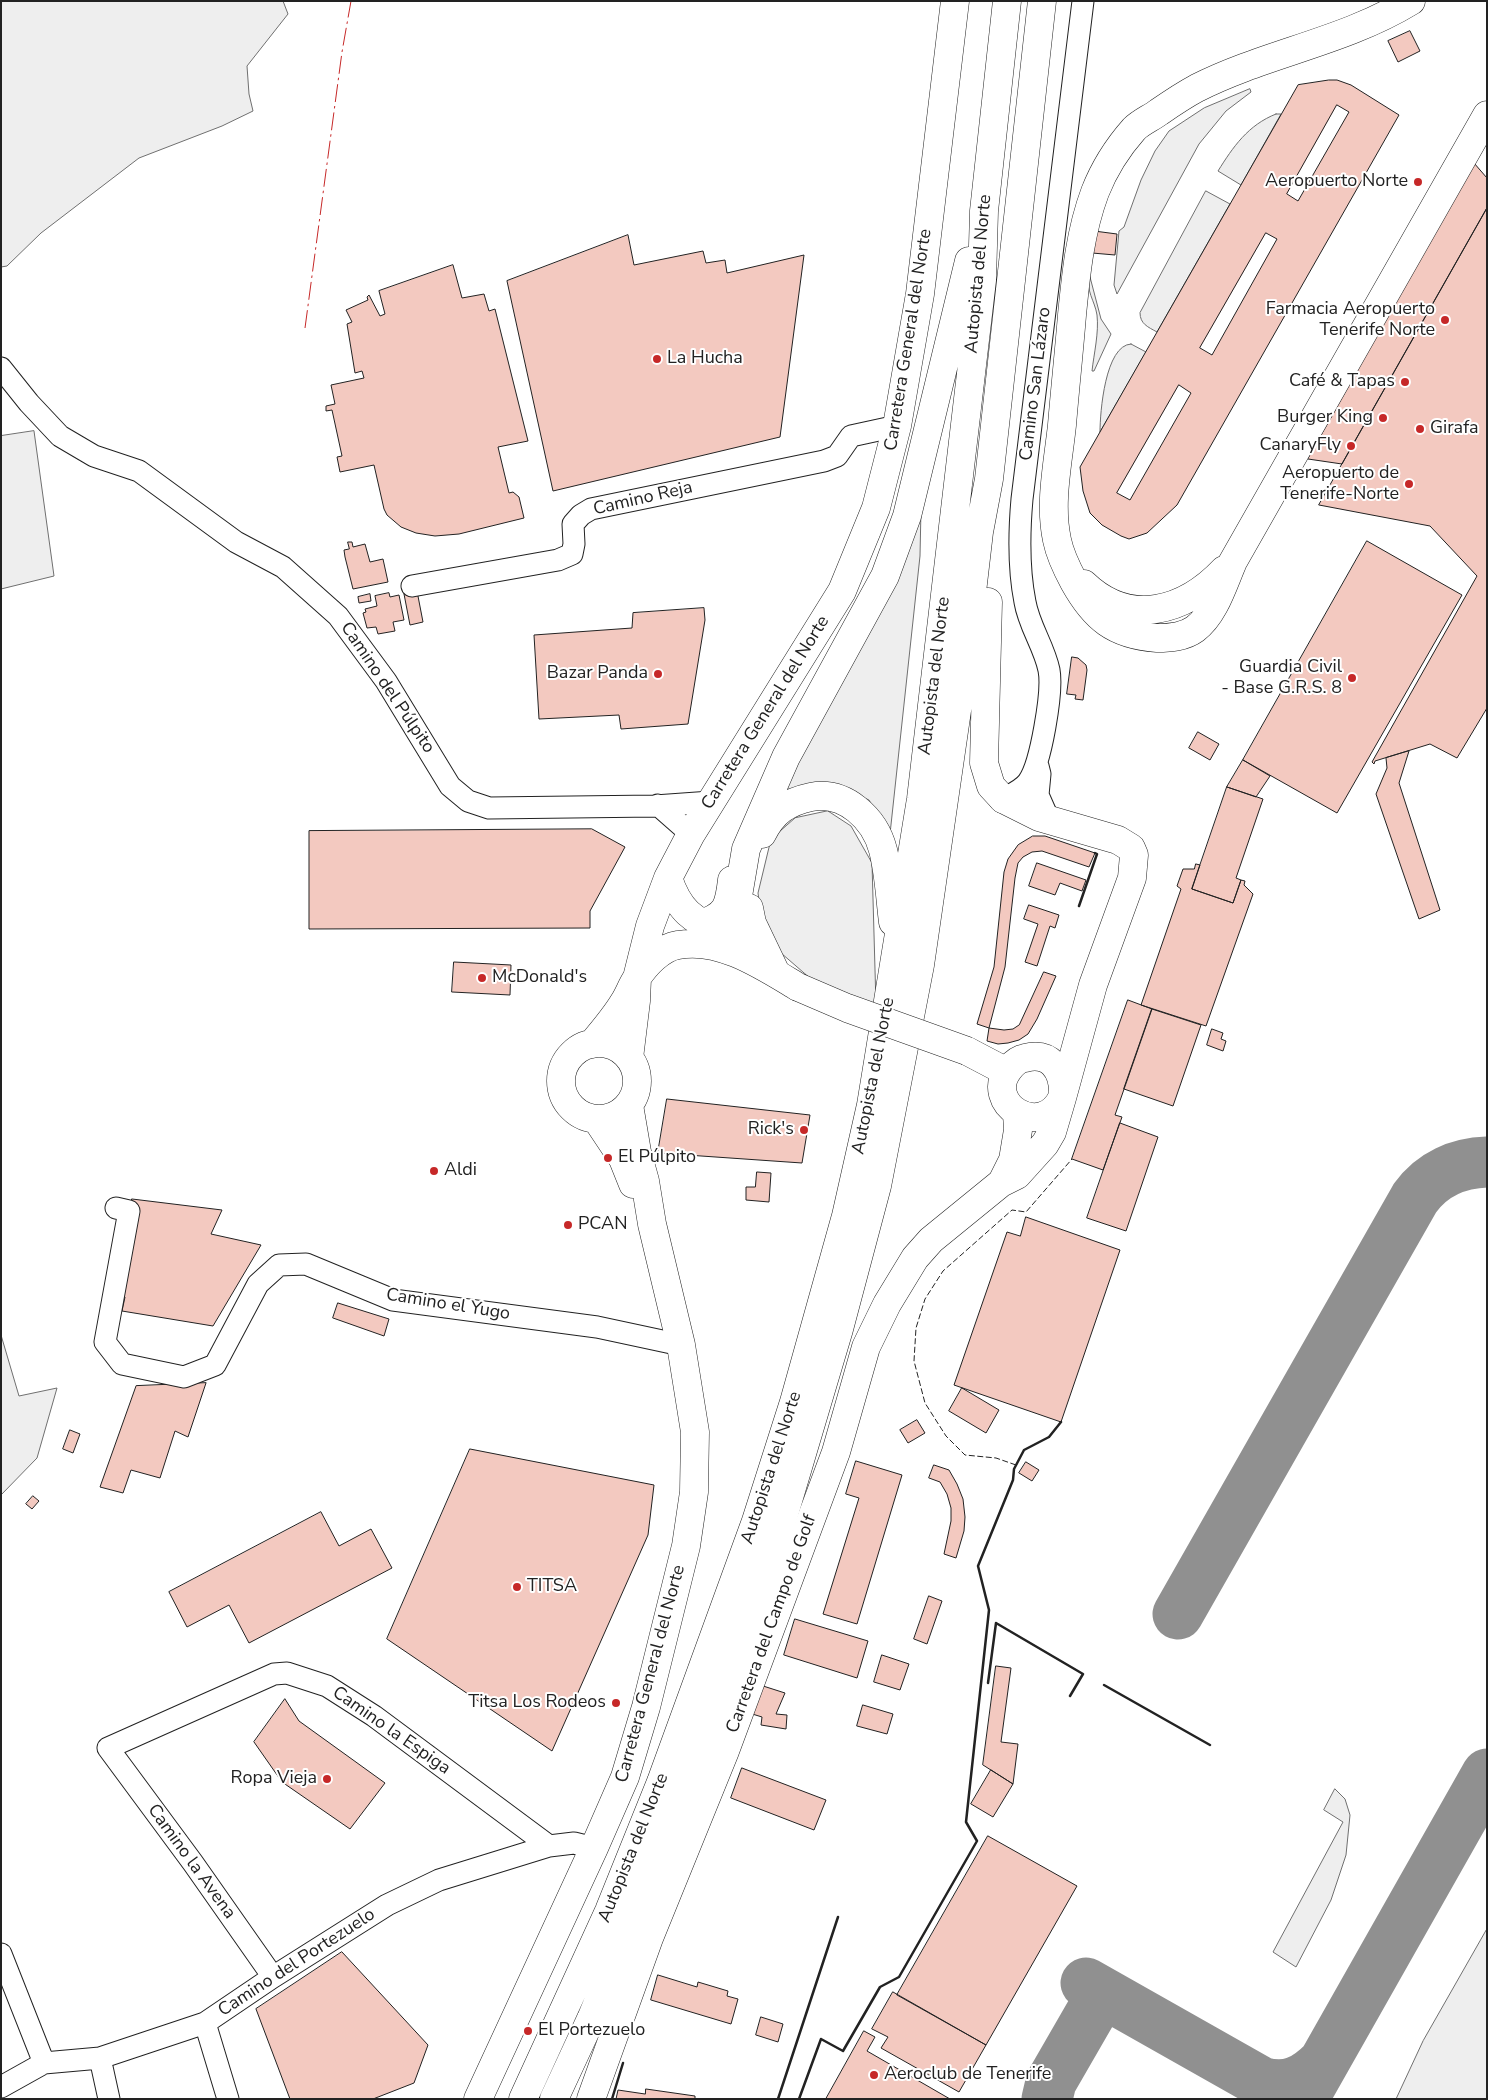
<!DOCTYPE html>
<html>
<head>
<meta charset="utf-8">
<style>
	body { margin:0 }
	#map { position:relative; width:1488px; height:2100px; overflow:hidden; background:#fff; font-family:"Nunito Sans",sans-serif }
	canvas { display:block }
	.frame { position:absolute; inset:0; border:2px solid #222; pointer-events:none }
</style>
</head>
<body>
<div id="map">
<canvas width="1488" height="2100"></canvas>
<div class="frame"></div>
</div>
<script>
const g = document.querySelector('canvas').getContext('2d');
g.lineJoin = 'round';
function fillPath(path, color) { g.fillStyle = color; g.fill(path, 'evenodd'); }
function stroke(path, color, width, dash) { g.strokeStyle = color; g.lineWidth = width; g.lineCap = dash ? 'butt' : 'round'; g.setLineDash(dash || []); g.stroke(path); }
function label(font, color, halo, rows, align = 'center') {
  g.font = font + ' "Nunito Sans",sans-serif'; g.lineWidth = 4; g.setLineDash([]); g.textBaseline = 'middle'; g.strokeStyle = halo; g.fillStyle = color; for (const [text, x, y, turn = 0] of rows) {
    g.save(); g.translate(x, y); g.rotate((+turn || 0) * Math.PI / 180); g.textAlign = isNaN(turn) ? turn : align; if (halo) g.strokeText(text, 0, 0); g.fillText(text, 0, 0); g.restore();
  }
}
const green = new Path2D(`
	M1,1H283L288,14L247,66L249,94L253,111L222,126L139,158L41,233L7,266L1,267Z
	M1250,89L1251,92L1226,111L1199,144L1117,294L1114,285L1119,231L1124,227L1141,180L1155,151L1169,131L1204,108Z
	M1276,114H1281L1241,185L1218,171C1233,147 1248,125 1276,114Z
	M1206,191L1230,204L1157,332C1148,327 1140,324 1140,313Z
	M1090,277L1101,319L1111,334L1094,371H1092C1094,353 1099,333 1097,315C1095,301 1085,290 1090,277Z
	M1131,344L1146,352L1100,432C1100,413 1105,345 1131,344Z
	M34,431L54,576L1,589V436Z
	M921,509L920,556L890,834L869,800L842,788L781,796Z
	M828,811L851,826L872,863L876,1005L811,979L781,953L762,924L758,893L771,839L795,818Z
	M1,1335L19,1396L57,1388L37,1458L1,1495Z
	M1335,1789L1345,1799L1350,1815L1346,1855L1331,1900L1296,1967L1273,1952L1343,1822L1324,1810Z
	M1487,1929V2099H1396L1423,2041Z`);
const taxiway = new Path2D(`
	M1178,1614L1415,1198C1432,1174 1458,1163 1487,1162
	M1086,1983L1261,2082C1287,2090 1305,2081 1324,2062
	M1047,2099L1051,2082L1096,2004L1111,2000L1121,2003
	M1303,2099L1487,1774`);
const building = new Path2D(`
	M1410,31L1420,51L1398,62L1388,41Z
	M1329,80H1337L1351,85L1399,115L1177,505L1147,533L1129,539L1121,536L1102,525L1090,513L1083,491L1080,467L1298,85ZM1337,105L1349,112L1298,201L1287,194ZM1266,233L1277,239L1212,355L1200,348ZM1179,385L1191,393L1130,500L1117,493Z
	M1474,163L1487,178V208L1342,464L1308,459Z
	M1487,208V708L1457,758L1430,744L1375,761L1374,764L1372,762L1477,576L1430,526L1319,505Z
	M1094,231L1117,234L1115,255L1092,253Z
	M628,235L634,265L703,251L706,263L725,260L727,273L804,255L780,437L553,491L507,281Z
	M453,265L462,298L484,294L489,311L495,309L528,441L498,447L509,493L513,492L519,497L524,518L459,534L435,536L416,533L401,527L387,515L384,509L374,465L340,472L337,457L342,456L332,410L326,411V406L335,404L331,385L364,378L362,371L355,373L347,324L352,322L346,310L368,300L367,297L369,295L380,316L385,314L379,291Z
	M1367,541L1462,595L1337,813L1243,760Z
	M348,542H352L353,547L365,544L370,562L383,559L388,582L353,589L345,557L344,550L349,549Z
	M417,591L423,622L410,625L404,594Z
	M389,593L390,597L399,595L404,620L393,622L395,631L378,634L376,627L367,628L363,613L366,612L365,609L377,606L375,596Z
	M370,594L371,601L359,603L358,597Z
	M704,608L705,620L688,724L621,729L619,715L539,719L534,635L632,628L633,613Z
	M1072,657L1078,658L1086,665L1087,670L1083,700L1075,699L1076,695L1067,694Z
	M1198,732L1219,744L1210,760L1189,748Z
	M1409,751L1399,783L1440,910L1419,919L1376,794L1387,768L1386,758Z
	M1243,760L1270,776L1256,797L1227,787Z
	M1227,787L1263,799L1236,878L1241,880L1233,903L1192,889Z
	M592,829L625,847L590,911V928L309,929V831Z
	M1033,836H1045L1095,853L1089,867L1042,851L1032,852L1023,857L1018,863L1015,878L1005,967L989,1028L977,1024L994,967L1004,872L1008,859L1018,845Z
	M1037,863L1086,880L1082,891L1060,883L1055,895L1029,886Z
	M1196,864L1200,865L1192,889L1233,903L1241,880L1245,881L1244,885L1253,894L1206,1026L1141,1005L1181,889L1177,886L1183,869H1194Z
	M1029,905L1059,915L1055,928L1050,926L1037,966L1025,962L1038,924L1024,919Z
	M454,962L511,965L510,995L452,992Z
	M1044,972L1056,976L1037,1019L1028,1034L1019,1040L1008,1043L998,1044L987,1041L989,1028L1004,1030L1013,1029L1019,1025Z
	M1128,1000L1152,1009L1115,1115L1122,1117L1103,1170L1072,1159Z
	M1152,1009L1201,1025L1173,1106L1124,1089Z
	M1212,1029L1223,1033L1221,1039L1226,1041L1223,1051L1207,1045Z
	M667,1099L810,1115L802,1163L658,1153Z
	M1120,1123L1158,1137L1126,1231L1087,1218Z
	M757,1172L771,1173L769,1202L746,1200V1187H755Z
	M132,1199L222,1210L211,1234L261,1245L213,1326L122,1311L125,1297L115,1294Z
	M1026,1217L1120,1250L1061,1422L954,1385L1007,1232L1020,1236Z
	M338,1303L389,1319L384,1336L333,1318Z
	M206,1383L188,1437L175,1431L160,1478L131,1470L123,1493L100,1487L136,1386Z
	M962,1388L999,1410L986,1433L949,1411Z
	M917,1420L925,1433L908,1443L900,1430Z
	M70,1430L80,1434L73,1453L63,1449Z
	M470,1449L654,1485L648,1535L552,1751L387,1639Z
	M856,1461L902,1475L857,1624L823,1614L859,1498L846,1494Z
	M1026,1462L1039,1470L1032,1481L1019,1473Z
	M934,1465L949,1470L957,1484L963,1499L965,1517L964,1531L956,1558L944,1554L951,1521V1508L947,1494L940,1482L929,1478Z
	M33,1496L39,1501L32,1509L26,1504Z
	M321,1512L339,1546L371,1529L392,1568L249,1643L229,1605L187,1627L169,1592Z
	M929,1596L942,1601L927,1644L914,1639Z
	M795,1619L868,1641L857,1678L784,1655Z
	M882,1655L909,1664L900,1690L874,1682Z
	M996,1666L1011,1668L1001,1742L1018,1744L1013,1784L983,1765Z
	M760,1685L785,1693L776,1714L787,1715L786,1729L761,1725L762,1717L749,1713Z
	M285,1699L299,1721L385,1783L350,1829L282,1782L254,1742Z
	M863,1705L893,1714L887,1734L857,1726Z
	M742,1768L826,1800L814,1830L731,1798Z
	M991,1770L1013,1784L993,1817L971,1804Z
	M988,1836L1077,1886L986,2045L897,1995Z
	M342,1952L428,2045L414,2083L373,2099H290L256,2009Z
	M658,1975L697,1987L698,1982L728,1991L727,1996L738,1999L731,2024L651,2000Z
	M893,1992L986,2045L959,2092L881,2048L888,2037L872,2029Z
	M761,2017L783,2024L778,2042L756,2035Z
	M864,2031L875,2037L867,2051L950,2099H826Z
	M646,2089L695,2096V2099H616L618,2090L645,2094Z`);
const minor = new Path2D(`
	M1,368L29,403L60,436L94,456L139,471L236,542L283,567L338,616L386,681L450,786L468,801L489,808L655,806L711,802
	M412,586L558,560L572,554L574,544L573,524L581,515L591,509L824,461L837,456L851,436L897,426
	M1038,766L1040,774L1038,795L1049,820
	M1003,799C1012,794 1022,790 1028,782C1041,764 1053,691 1049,670C1044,646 1029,626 1025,602C1018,567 1019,533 1022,499L1083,1
	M658,805L691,834
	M116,1208L129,1211L105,1342L122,1364L184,1377L215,1365L258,1284L279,1265L306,1264L393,1300L597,1327L681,1345
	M1,1954L44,2063
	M273,1977L193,1863L108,1748L274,1674L287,1673L327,1686L374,1716L549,1846
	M205,2023L228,2099
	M100,2058L109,2099
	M1,2087L44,2063L100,2058L205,2023L273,1977L387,1905L439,1880L549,1846L574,1843L594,1848`);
const major = new Path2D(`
	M1232,564C1223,585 1214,615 1195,629C1184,637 1170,638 1157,638C1114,635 1094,618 1074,582C1067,569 1060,555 1057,540C1049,503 1058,463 1062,425C1065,389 1069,352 1072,315C1076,274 1080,232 1095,192C1104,169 1118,147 1134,129C1141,122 1151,118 1159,112C1172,103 1184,95 1197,88C1266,53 1344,42 1411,1
	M1223,579L1487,115
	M1084,584C1130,628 1185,611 1224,570
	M1003,799L1039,817L1118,840L1131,848L1134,855L1132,878L1093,985L1062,1098C1041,1141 982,1103 1009,1069C1013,1064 1018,1059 1025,1058C1050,1051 1063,1070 1063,1092
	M668,878C679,911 692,920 723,933
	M561 1081a38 38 0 1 1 76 0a38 38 0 1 1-76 0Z
	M592,1044C603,1031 615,1017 624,1002C629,994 632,985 637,978C645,965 662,947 678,945C720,937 763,966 798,987
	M967,1051L1007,1072
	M629,1058L636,1001L637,978L650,926L668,878L691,834L842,591L876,508L897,426L920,294L955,1
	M597,1120L623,1159L633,1184
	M1002,1182L1013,1160L1018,1130L1017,1113
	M478,2099L594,1848L625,1777L646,1707L686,1546L694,1492L695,1432L681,1345L652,1224L645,1181L637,1152L629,1105
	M591,2099L649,1938L725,1751L836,1452L866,1347L887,1304L915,1258L931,1240L1001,1183L1017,1175L1045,1144L1052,1132L1062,1098`);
const highway = new Path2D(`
	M988,602L984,763L991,786L1003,799
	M762,834C773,812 787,802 811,797C845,790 875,819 883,850C889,873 890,899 893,922
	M749,908L752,923L774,969
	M701,924C727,915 729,906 732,880
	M743,941L738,896L746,849L786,757L885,576L907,516L969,261
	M523,2099L609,1911L661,1782L756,1521L794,1402L846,1216L871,1105L921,799L982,280L984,211L1007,1
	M554,2099L591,2019L693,1773L784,1514L839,1329L877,1186L920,965L963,669L979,532L989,479L1042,1`);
const majorBridge = new Path2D(`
	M798,987L847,1008L967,1051`);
const fence = new Path2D(`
	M1016,1465L996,1458L965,1455L946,1436L925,1403L914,1361L916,1328L925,1299L943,1271L1012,1210L1026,1212L1072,1159`);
const wall = new Path2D(`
	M1079,906L1097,854L1095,853
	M988,1683L996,1623L1083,1674L1070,1696
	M1104,1685L1210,1745
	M612,2099L623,2063
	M778,2099L838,1917
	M799,2099L821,2039L843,2051L880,1987L899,1977L977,1841L966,1822L989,1610L978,1566L1013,1480L1014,1469L1024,1450L1049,1437L1061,1422`);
const power = new Path2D(`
	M305,328L342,52L351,1`);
const markers = [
	[1418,182,5,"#c62828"],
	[1445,320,5,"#c62828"],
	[657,359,5,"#c62828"],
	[1405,382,5,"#c62828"],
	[1383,418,5,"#c62828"],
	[1420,429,5,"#c62828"],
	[1351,446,5,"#c62828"],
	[1409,484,5,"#c62828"],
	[658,674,5,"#c62828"],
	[1352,678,5,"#c62828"],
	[482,978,5,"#c62828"],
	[804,1130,5,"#c62828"],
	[608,1158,5,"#c62828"],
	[434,1171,5,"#c62828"],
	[568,1225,5,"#c62828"],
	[517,1587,5,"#c62828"],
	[616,1703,5,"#c62828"],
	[327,1779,5,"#c62828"],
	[528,2031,5,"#c62828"],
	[874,2075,5,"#c62828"]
];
const poiNames = [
	["Aeropuerto Norte",1408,182],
	["Farmacia Aeropuerto",1435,310],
	["Tenerife Norte",1435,331],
	["La Hucha",667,359,"left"],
	["Café & Tapas",1395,382],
	["Burger King",1373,418],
	["Girafa",1430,429,"left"],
	["CanaryFly",1341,446],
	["Aeropuerto de",1399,474],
	["Tenerife-Norte",1399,495],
	["Guardia Civil",1342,668],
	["- Base G.R.S. 8",1342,689],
	["Bazar Panda",648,674],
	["McDonald's",492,978,"left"],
	["Rick's",794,1130],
	["El Púlpito",618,1158,"left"],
	["Aldi",444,1171,"left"],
	["PCAN",578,1225,"left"],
	["TITSA",527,1587,"left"],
	["Titsa Los Rodeos",606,1703],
	["Ropa Vieja",317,1779],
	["El Portezuelo",538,2031,"left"],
	["Aeroclub de Tenerife",884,2075,"left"]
];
const streetNames = [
	["Autopista del Norte",979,274,-85],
	["Carretera General del Norte",909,340,-81],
	["Camino San Lázaro",1036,384,-83],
	["Camino Reja",643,499,-13],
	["Autopista del Norte",935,676,-83],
	["Camino del Púlpito",387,688,56],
	["Carretera General del Norte",766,713,-58],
	["Autopista del Norte",874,1076,-79],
	["Camino el Yugo",448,1305,9],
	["Autopista del Norte",772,1468,-72],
	["Carretera del Campo de Golf",772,1624,-70],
	["Carretera General del Norte",651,1674,-75],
	["Camino la Espiga",391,1731,35],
	["Autopista del Norte",634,1848,-68],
	["Camino la Avena",191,1862,54],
	["Camino del Portezuelo",297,1963,-33]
];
fillPath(green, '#eee');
stroke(green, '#6f6f6f', 1);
stroke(taxiway, '#909090', 51);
fillPath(building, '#f3c9c0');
stroke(building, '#222', 1);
stroke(minor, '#222', 23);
stroke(major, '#222', 29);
stroke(highway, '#222', 29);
stroke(minor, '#fff', 21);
stroke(major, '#fff', 28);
stroke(highway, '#fff', 28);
stroke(majorBridge, '#222', 29, []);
stroke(majorBridge, '#fff', 28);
stroke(fence, '#222', 1, [6, 2.5]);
stroke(wall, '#222', 2.5);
stroke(power, '#c62828', 1, [18, 4, 2.5, 4]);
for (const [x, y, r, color] of markers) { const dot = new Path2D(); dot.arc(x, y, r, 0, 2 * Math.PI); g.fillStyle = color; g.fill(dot); stroke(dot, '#fff', 2); }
label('18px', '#222', '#fff', poiNames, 'right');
label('18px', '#222', '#fff', streetNames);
</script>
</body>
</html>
